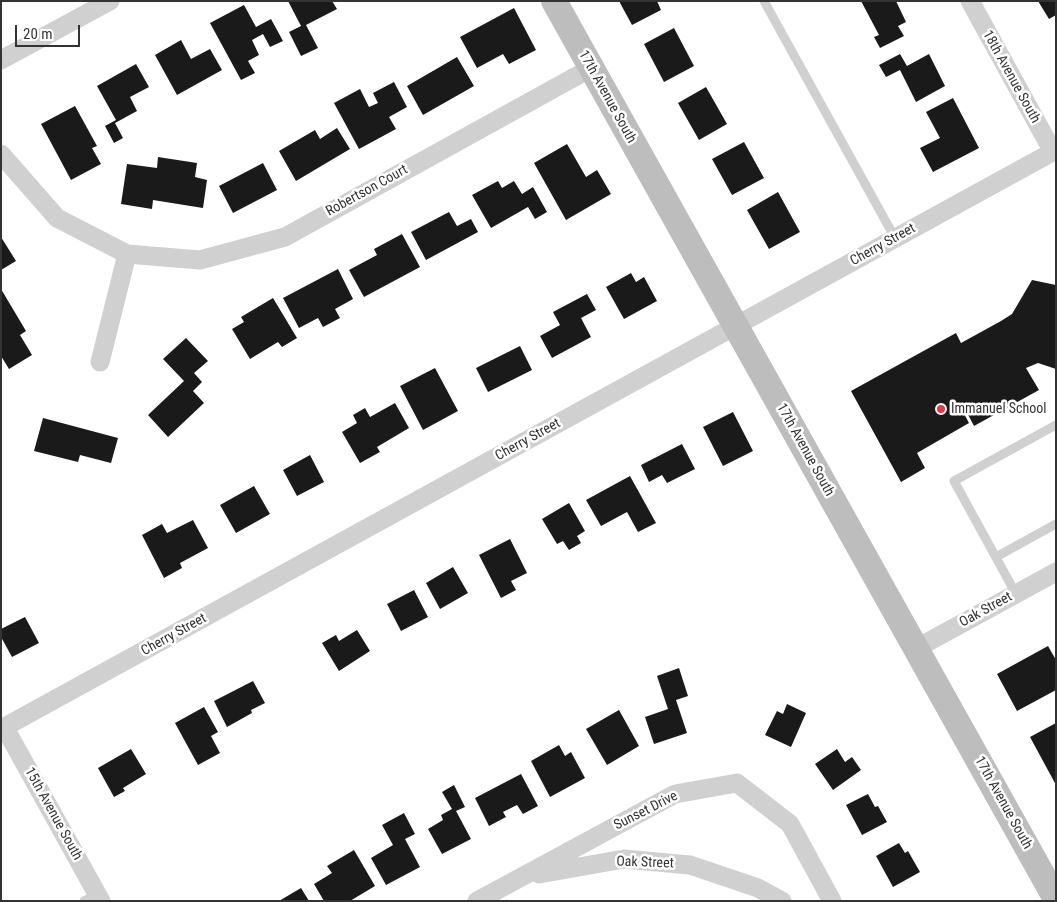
<!DOCTYPE html>
<html>
<head>
<meta charset="utf-8">
<style>
	body { margin:0 }
	#map { position:relative; width:1057px; height:902px; overflow:hidden; background:#fff; font-family:"Roboto Condensed",sans-serif }
	canvas { display:block }
	.frame { position:absolute; inset:0; border:2px solid #333; pointer-events:none }
	.scale { position:absolute; left:15px; top:25px; width:65px; height:22px; box-sizing:border-box; border:2px solid #333; border-top:0; padding-left:6px; font-size:15px; line-height:18px; white-space:nowrap; color:#333; -webkit-text-stroke:4px #fff; paint-order:stroke }
</style>
</head>
<body>
<div id="map">
<canvas width="1057" height="902"></canvas>
<div class="frame"></div>
<div class="scale">20 m</div>
</div>
<script>
const g = document.querySelector('canvas').getContext('2d');
g.lineJoin = 'round';
function fillPath(path, color) { g.fillStyle = color; g.fill(path, 'evenodd'); }
function stroke(path, color, width, dash) { g.strokeStyle = color; g.lineWidth = width; g.lineCap = dash ? 'butt' : 'round'; g.setLineDash(dash || []); g.stroke(path); }
function label(font, color, halo, rows, align = 'center') {
  g.font = font + ' "Roboto Condensed",sans-serif'; g.lineWidth = 5; g.setLineDash([]); g.textBaseline = 'middle'; g.strokeStyle = halo; g.fillStyle = color; for (const [text, x, y, turn = 0] of rows) {
    g.save(); g.translate(x, y); g.rotate((+turn || 0) * Math.PI / 180); g.textAlign = isNaN(turn) ? turn : align; if (halo) g.strokeText(text, 0, 0); g.fillText(text, 0, 0); g.restore();
  }
}
const building = new Path2D(`
	M288,1H332L337,9L306,25L318,48L301,56L289,32L301,26Z
	M619,1H657L661,10L632,25Z
	M861,1H896L906,22L898,26L904,36L880,48L874,37L879,35Z
	M1038,1H1056V15L1049,19Z
	M244,5L256,27L271,19L283,41L270,47L263,34L252,40L259,55L248,61L255,73L241,80L210,23Z
	M514,8L536,50L509,64L503,54L477,68L460,37Z
	M674,28L694,66L664,82L644,44Z
	M181,40L191,59L210,49L222,70L177,95L155,55Z
	M900,54L907,66L929,54L945,86L916,102L900,70L886,77L879,65Z
	M457,57L474,86L423,115L407,86Z
	M136,64L149,87L130,97L137,111L115,123L123,138L114,143L105,126L116,120L97,86Z
	M394,82L407,107L389,117L396,129L359,149L334,103L360,89L369,107L378,103L373,93Z
	M706,87L727,124L699,140L678,103Z
	M953,98L979,148L933,172L920,148L940,138L926,112Z
	M75,106L97,146L92,148L101,164L71,180L41,124Z
	M337,128L350,149L296,181L279,151L315,130L320,139Z
	M744,142L764,178L732,195L712,159Z
	M567,144L586,177L597,170L611,194L566,220L534,163Z
	M158,157L197,163L195,177L207,180L203,208L153,200L152,209L121,204L127,164L157,168Z
	M263,163L277,190L233,213L219,186Z
	M498,181L502,188L514,181L522,194L533,187L547,212L535,219L528,207L491,228L472,195Z
	M778,192L800,232L769,249L747,210Z
	M449,212L457,226L471,219L478,232L426,260L411,232Z
	M402,234L420,267L364,297L349,270L377,255L374,249Z
	M1,237L16,261L1,270Z
	M338,269L353,299L335,309L340,318L323,327L318,318L299,328L283,298Z
	M631,273L636,282L644,277L657,301L624,319L606,287Z
	M1032,280L1056,285V369L1038,363L1026,368L1039,390L974,426L964,407L961,408L969,423L917,453L925,468L901,482L851,391L956,333L961,343L1001,321L1012,314Z
	M1,289L26,331L20,335L32,355L9,369L1,356Z
	M587,294L596,310L581,318L591,337L552,358L540,336L560,325L553,312Z
	M273,298L297,338L282,347L278,342L250,359L232,329L244,322L241,317Z
	M186,338L208,361L194,373L202,382L193,391L204,403L168,437L148,415L184,381L163,359Z
	M520,346L532,370L488,392L476,368Z
	M435,368L458,411L423,430L400,386Z
	M395,403L409,428L377,447L380,452L360,463L342,432L357,423L353,415L365,408L370,417Z
	M733,412L753,451L723,466L703,427Z
	M43,418L118,438L111,463L80,455L78,462L34,451Z
	M682,444L695,469L667,483L662,475L649,482L641,465Z
	M310,455L324,482L297,496L283,470Z
	M630,476L656,523L638,532L627,512L601,526L586,500Z
	M254,486L270,514L236,533L220,505Z
	M569,503L585,531L577,536L581,543L569,550L563,541L557,544L542,519Z
	M193,520L208,548L180,563L182,568L164,578L142,535L162,524L167,533Z
	M510,539L527,573L511,581L516,590L501,598L479,555Z
	M453,567L468,593L440,609L426,583Z
	M414,590L428,617L401,631L387,604Z
	M25,617L39,643L12,657L1,637V629Z
	M357,630L370,651L339,671L322,643L336,635L339,641Z
	M1048,646L1056,660V690L1017,711L997,674Z
	M679,668L688,696L676,700L687,733L654,744L645,717L668,709L657,676Z
	M253,681L265,703L251,710L252,713L227,727L214,701Z
	M787,704L806,713L791,747L765,735L777,711L783,714Z
	M204,707L218,732L211,736L220,753L198,765L175,723Z
	M619,710L639,746L607,765L586,729Z
	M1056,723V785L1030,737Z
	M559,745L565,756L571,752L585,778L550,797L531,761Z
	M131,749L146,774L123,788L125,791L114,797L98,768Z
	M837,749L845,762L852,757L861,770L833,790L815,764Z
	M521,774L538,806L523,814L517,805L503,812L506,817L489,826L475,798Z
	M454,785L465,807L456,811L471,839L442,854L428,829L443,820L441,815L452,809L442,792Z
	M868,794L875,807L878,806L887,822L862,835L846,805Z
	M404,813L415,834L405,839L420,867L386,885L371,858L393,845L382,825Z
	M899,843L905,853L908,851L920,872L893,887L876,856Z
	M354,850L375,886L350,901H324L314,884L332,873L327,866Z
	M301,888L309,901H279Z`);
const lane = new Path2D(`
	M764,1L895,238
	M996,557L1056,524
	M1016,594L954,481L1056,425
	M84,901L97,894`);
const street = new Path2D(`
	M970,1L1053,152
	M1,60L110,1
	M1,154L57,218L127,254L100,362
	M127,254L200,260L285,237L591,68
	M917,648L1056,572
	M5,728L101,901
	M1,729L1056,150
	M539,874L624,859L690,865L758,888L782,901
	M477,901L675,794L737,783L790,824L832,901`);
const secondary = new Path2D(`
	M554,1L1056,899`);
const markers = [
	[941,409,5,"#e63946"]
];
const streetNames = [
	["18th Avenue South",1011,77,61],
	["17th Avenue South",607,97,61],
	["Robertson Court",367,191,-29],
	["Cherry Street",883,245,-29],
	["Cherry Street",528,440,-29],
	["17th Avenue South",805,450,61],
	["Oak Street",986,610,-29],
	["Cherry Street",174,635,-29],
	["17th Avenue South",1003,803,61],
	["Sunset Drive",646,811,-27],
	["15th Avenue South",53,814,61],
	["Oak Street",645,863,2]
];
const poiNames = [
	["Immanuel School",951,409]
];
fillPath(building, '#1a1a1a');
stroke(lane, '#d0d0d0', 9);
stroke(street, '#d0d0d0', 19);
stroke(secondary, '#bdbdbd', 26);
for (const [x, y, r, color] of markers) { const dot = new Path2D(); dot.arc(x, y, r, 0, 2 * Math.PI); g.fillStyle = color; g.fill(dot); stroke(dot, '#fff', 2); }
label('14px', '#333', '#fff', streetNames);
label('14px', '#333', '#fff', poiNames, 'left');
</script>
</body>
</html>
